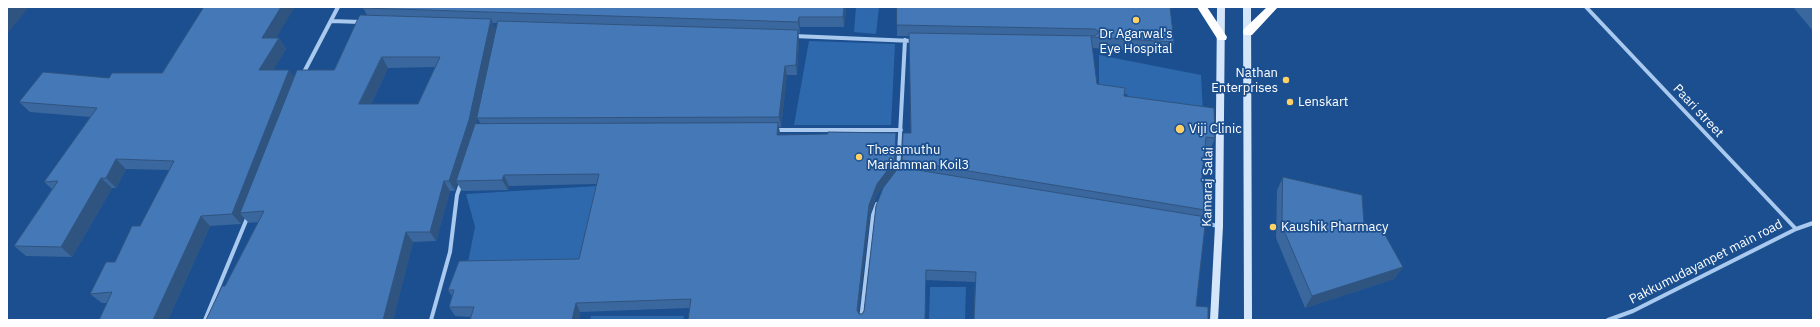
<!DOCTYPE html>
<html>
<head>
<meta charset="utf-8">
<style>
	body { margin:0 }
	#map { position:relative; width:1820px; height:327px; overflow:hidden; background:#1b4f8f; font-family:"IBM Plex Sans",sans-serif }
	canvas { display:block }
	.frame { position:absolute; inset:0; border:8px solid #fff; pointer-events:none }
</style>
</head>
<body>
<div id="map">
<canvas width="1820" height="327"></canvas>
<div class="frame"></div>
</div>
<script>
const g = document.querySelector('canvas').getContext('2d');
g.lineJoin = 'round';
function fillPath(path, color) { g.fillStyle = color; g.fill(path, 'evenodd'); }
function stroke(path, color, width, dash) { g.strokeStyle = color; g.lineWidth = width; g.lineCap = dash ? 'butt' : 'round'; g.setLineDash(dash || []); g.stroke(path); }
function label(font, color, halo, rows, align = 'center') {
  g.font = font + ' "IBM Plex Sans",sans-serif'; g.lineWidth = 3.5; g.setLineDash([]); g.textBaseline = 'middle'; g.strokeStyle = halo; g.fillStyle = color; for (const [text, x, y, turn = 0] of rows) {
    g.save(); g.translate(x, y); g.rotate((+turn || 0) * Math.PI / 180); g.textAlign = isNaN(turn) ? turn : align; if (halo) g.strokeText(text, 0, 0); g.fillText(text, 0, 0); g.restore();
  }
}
const green = new Path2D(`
	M856,7H879L876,34L854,32Z
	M809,41L895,44L891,125H794Z
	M1099,55L1201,75L1203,113L1129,103L1127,94L1099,91Z
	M597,186L579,265L467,267L475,227L466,194Z
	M930,287H966L965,320H929Z
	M591,316H684L683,320H590Z`);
const street = new Path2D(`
	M1586,7L1796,229
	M331,21L361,22
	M794,36L913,41
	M303,74L338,7
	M775,130H901
	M898,172L905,40
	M1201,223L1219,226
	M205,320L248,216
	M431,320L450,252L457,195L461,183
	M861,320L873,215L877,204
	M1608,320L1633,311L1796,229L1813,223`);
const secondary = new Path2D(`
	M1247,7L1248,320
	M1214,320L1219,226L1221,7`);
const highway = new Path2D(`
	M1197,7H1207L1227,37L1226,40H1218Z
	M1267,7H1278L1252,35H1244L1243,32L1244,29Z`);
const wall = new Path2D(`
	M364,7H846L844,27H800V33H798L799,40L797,75H787L781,127H779L780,135L896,133V143L895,172L877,194L870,214L858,313L862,314L864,311L902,167V160L911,133L909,36H897V7H1170L1174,42L1171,53L1092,48L1097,84L1215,138L1211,148L1205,147L1202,175L1205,210L1202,216L1196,306L1208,320H974L975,282L925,280V320L689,308L580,312L579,320H470L471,317L455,316L449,307L452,296L448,290L579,259L596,184L509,186L508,190L462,191L457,183L455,191H450L436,241L413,242L393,320H206L225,286L258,222L249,223L243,217L241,224L210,226L168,320H99L107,303H102L90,294L115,262L140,226L169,170L126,169L116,188H112L72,257L26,256L14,246L52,189L44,182L90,117L30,112L19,102L109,78L162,73L276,38H279L286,49L273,70L294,77L334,70L367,15L363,8ZM492,23H498L477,118L481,124H476L496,30ZM435,67L418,104H371L388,68Z
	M1793,7H1813V31Z
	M1283,177L1364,224L1403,267L1394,279L1305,308L1276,238L1277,190Z`);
const shadedWall = new Path2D(`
	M7,7H29L7,34Z
	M281,7H295L270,48L262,38Z
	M844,7H846L844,27L843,17Z
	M799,17L800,27V33L798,22Z
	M491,19L496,30L475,130L456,181L457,183L455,191L449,181Z
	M798,30L799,40L797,75L796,65Z
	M279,38L286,49L267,81L259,70Z
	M382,57L388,68L366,114L359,104Z
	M785,66L787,75L781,127L779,117Z
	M289,70L297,81L240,213L243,217L241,224L232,214Z
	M778,123L780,134L778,145L777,135Z
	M896,133V143L895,172L877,194L870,214L858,320L857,310L869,205Z
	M116,159L126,169L116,188L106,178Z
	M504,175L509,186L508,190L502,180Z
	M101,178L112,188L72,257L61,247Z
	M444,181L450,191L436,241L430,232Z
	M201,216L210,226L168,320H153Z
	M406,232L413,242L393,320H383Z
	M1403,267L1394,279L1305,308L1312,296Z
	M576,303L580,312L579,320H572Z`);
const building = new Path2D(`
	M204,7H281L262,38H279L259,70H289L232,214L201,216L153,320H99L112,292L90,294L106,262H115L132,226H140L174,161L116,159L106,178H101L61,247L14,246L58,181L44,182L97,108L19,102L43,72L109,78L112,73H162Z
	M364,7H844L843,17H799L798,22L363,8Z
	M897,7H1170L1174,42L1091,37L1097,84L1125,88L1124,96L1214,108L1215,138L1206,137L1202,175L1205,210L902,160L903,133H911L909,33L1095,36L1099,32L1095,29L897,25Z
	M360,15L491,19L469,120L449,181H444L430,232H406L383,320H206L222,286H225L264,211L240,213L297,70H334ZM382,57H440L418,104H359Z
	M498,21L798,30L796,65L785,66L779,117L477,118Z
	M778,123L777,135L828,134V132L896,133L894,162L877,184L869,205L857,310L859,314H862L864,311L876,206L883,188L899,167L1206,217L1196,306L1208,307V320H974L976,272L926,270L925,320H688L691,299L576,303L572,320H470L474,307H449L454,290H448L459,261L579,259L599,174L504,175L502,180L456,181L475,124Z
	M1283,177L1362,195L1364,224H1379L1403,267L1312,296L1282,226Z`);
const markers = [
	[1136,20,4,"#ffd166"],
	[1286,80,4,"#ffd166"],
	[1290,102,4,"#ffd166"],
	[1180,129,5,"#ffd166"],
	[859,157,4,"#ffd166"],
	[1273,227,4,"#ffd166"]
];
const poiNames = [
	["Dr Agarwal's",1136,34,"center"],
	["Eye Hospital",1136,49,"center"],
	["Nathan",1278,73,"right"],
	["Enterprises",1278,88,"right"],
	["Lenskart",1298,102],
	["Viji Clinic",1189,129],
	["Thesamuthu",867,150],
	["Mariamman Koil3",867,165],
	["Kaushik Pharmacy",1281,227]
];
const streetNames = [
	["Paari street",1698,111,47],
	["Kamaraj Salai",1208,187,-89],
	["Pakkumudayanpet main road",1706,262,-27]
];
fillPath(green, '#2e69ad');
stroke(street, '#a9c9ee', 4);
stroke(secondary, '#d6e6fa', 8);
fillPath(highway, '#fff');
fillPath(wall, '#3a679d');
fillPath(shadedWall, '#305480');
fillPath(building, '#4478b7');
stroke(building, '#305480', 1);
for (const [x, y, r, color] of markers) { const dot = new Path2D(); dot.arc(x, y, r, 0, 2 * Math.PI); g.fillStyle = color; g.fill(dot); stroke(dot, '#1b4f8f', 1.5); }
label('13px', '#fff', '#1b4f8f', poiNames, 'left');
label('13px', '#fff', '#1b4f8f', streetNames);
</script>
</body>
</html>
